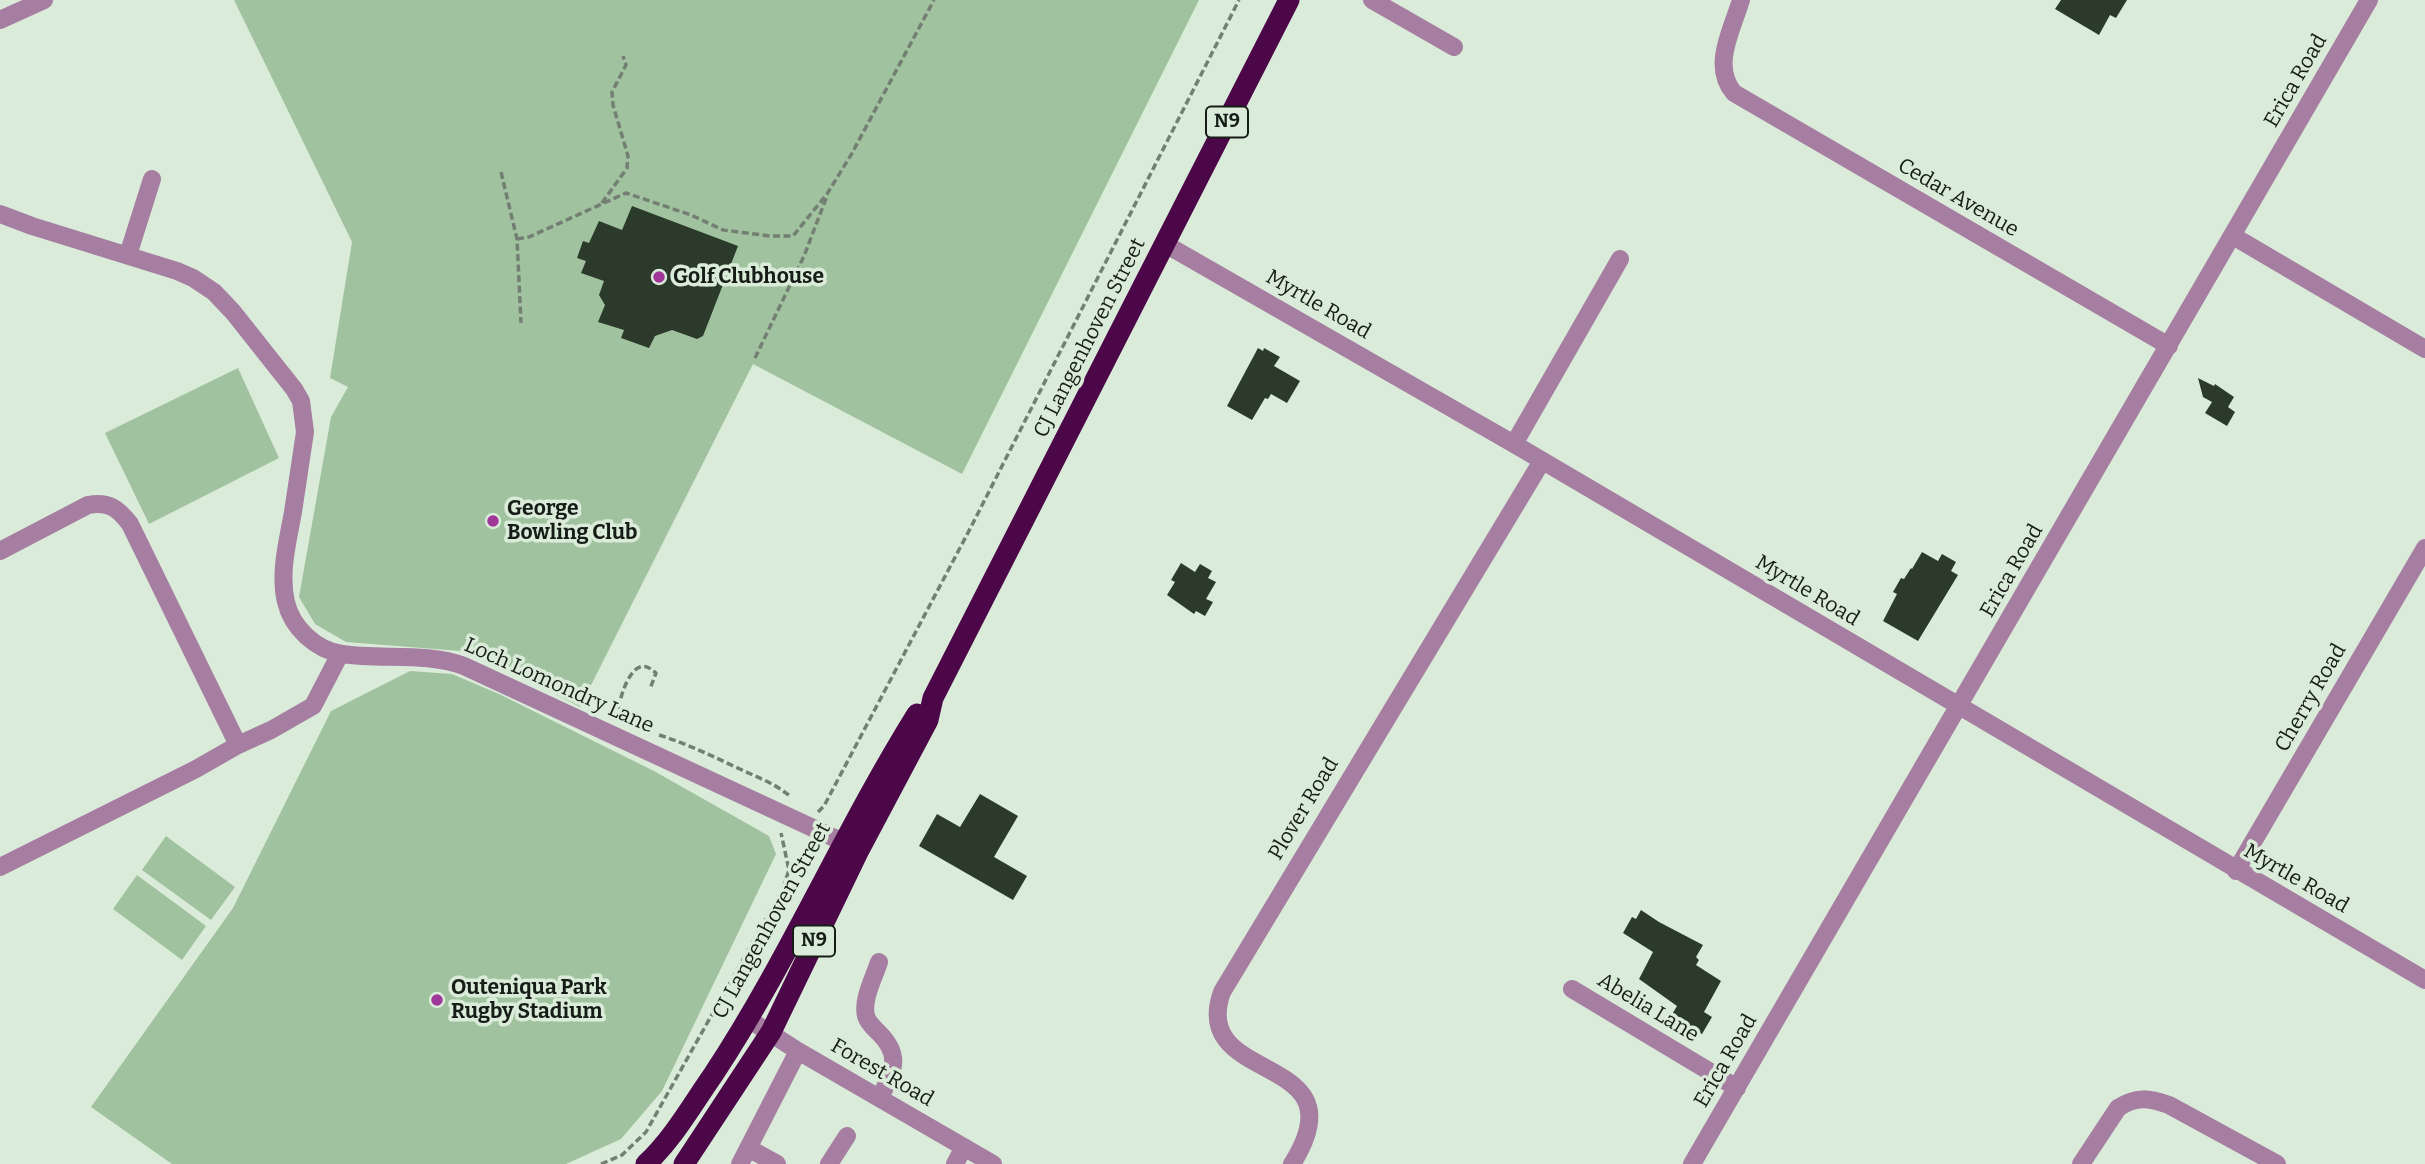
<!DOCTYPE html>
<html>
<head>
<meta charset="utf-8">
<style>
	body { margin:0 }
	canvas { display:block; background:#daecd9 }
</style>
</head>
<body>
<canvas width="2425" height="1164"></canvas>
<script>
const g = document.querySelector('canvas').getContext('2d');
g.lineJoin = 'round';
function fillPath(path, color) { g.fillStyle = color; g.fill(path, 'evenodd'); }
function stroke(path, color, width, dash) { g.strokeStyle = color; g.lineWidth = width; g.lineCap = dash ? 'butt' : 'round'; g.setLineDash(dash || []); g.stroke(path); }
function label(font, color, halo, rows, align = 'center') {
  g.font = font + ' Bitter,serif'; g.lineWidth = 7; g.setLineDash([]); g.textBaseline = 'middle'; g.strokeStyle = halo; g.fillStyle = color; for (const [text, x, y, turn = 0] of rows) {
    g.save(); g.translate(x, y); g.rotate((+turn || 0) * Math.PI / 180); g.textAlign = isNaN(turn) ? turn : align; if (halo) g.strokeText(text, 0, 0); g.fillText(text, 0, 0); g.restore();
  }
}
const green = new Path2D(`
	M234,0H1199L962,474L753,364L580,707L473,652L346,642L315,624L299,597L331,417L348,387L330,378L352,242Z
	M238,368L279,458L149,524L105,433Z
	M410,671L452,674L499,694L654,771L769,836L776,854L662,1091L621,1139L566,1164H172L91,1107L233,908L331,711Z
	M166,836L235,887L211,920L142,870Z
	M137,875L206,926L182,960L113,909Z`);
const building = new Path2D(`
	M2061,0H2127L2116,18L2110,15L2099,35L2055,9Z
	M632,206L738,246L703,336L697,339L672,330L655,336L649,348L621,338L624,330L598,322L605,305L599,295L604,281L581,273L586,261L577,258L583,241L589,243L599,221L622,230Z
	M1258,348L1263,351L1264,348L1280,357L1274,366L1300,381L1287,403L1271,394L1268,399L1265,398L1252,420L1227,406Z
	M2198,378L2214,386L2215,384L2234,397L2228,407L2235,412L2227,426L2205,413L2212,402L2203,397Z
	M1922,552L1938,561L1942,554L1956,562L1951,571L1958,575L1918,641L1883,621L1897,594L1893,592L1901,578L1904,579L1911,568L1912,569Z
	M1181,563L1195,572L1200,564L1212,571L1208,578L1216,582L1206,599L1213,602L1205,616L1196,611L1194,614L1167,595L1175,582L1171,580Z
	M980,794L1018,816L994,857L1027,876L1013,900L919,846L937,814L960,827Z
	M1641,910L1659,922L1703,945L1696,957L1699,960L1696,965L1721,981L1704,1012L1712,1017L1702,1034L1671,1016L1677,1006L1639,979L1653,952L1623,933L1632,917L1636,919Z`);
const path = new Path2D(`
	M501,172L517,239L521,323
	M602,203L627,168L628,156L613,105L612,92L626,65L623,56
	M517,239L529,237L626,193L691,215L723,230L770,236H793L827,194L851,155L934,0
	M755,358L804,256L827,196
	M620,719C615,708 627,671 640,667C647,665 651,669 656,673L650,689
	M659,735C688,744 714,757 742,770C759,778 776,784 791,797
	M818,812L824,806L971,527L1239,0
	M601,1164L622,1155L646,1132L783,888L789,870L781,833`);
const minor = new Path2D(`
	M1372,0L1454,47
	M1741,0C1732,30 1711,66 1734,93L2169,346
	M0,20L44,0
	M0,214L32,226L177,271L193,278L214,292L233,312L294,389L301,401L305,432C301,459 297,485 293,512C288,540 279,573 286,602C292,628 316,650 342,654C382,660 426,652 464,666L856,848
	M2233,236L2425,349
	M1165,244L1514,444L2425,980
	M128,255L152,179
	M1514,444L1620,259
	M0,551L88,505C108,501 118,508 130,524L238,745L196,769L0,867
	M238,745L271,730L313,706L340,654
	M2236,871L2425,548
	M879,962C874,978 862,999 866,1016C868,1023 874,1028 879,1033C903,1057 892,1072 880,1098
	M1572,989L1737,1088
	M748,1019L798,1051L993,1164
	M748,1148L777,1164
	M740,1164L798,1051
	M829,1164L847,1136
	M955,1164L964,1147
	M1292,1164C1364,1050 1188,1087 1222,992L1542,461
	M1692,1164L2369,0
	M2081,1164L2118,1108C2136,1096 2149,1098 2169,1105L2277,1164`);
const highway = new Path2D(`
	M646,1164C673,1139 692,1105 713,1075C789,960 844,831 917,714
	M684,1164L771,1032L859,850L928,720L933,698L1289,0`);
const markers = [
	[659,277,7,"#a03799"],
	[493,521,7,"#a03799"],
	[437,1000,7,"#a03799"]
];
const shields = [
	[1227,122,42],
	[814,941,42]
];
const shieldNames = [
	["N9",1227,122],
	["N9",814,941]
];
const streetNames = [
	["Erica Road",2296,81,-60],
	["Cedar Avenue",1958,198,30],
	["Myrtle Road",1318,305,30],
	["CJ Langenhoven Street",1090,338,-63],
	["Erica Road",2012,571,-60],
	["Myrtle Road",1807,591,31],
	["Loch Lomondry Lane",559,686,24],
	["Cherry Road",2311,698,-60],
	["Plover Road",1304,809,-59],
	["Myrtle Road",2296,879,30],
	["CJ Langenhoven Street",772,921,-61],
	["Abelia Lane",1648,1008,31],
	["Erica Road",1726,1061,-60],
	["Forest Road",882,1073,30]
];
const poiNames = [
	["Golf Clubhouse",673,277],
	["George",507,509],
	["Bowling Club",507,533],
	["Outeniqua Park",451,988],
	["Rugby Stadium",451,1012]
];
fillPath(green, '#a1c29f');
fillPath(building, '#2c3a2b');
stroke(path, '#737f72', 3.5, [7, 3.5]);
stroke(minor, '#a67ea1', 18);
stroke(highway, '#4c0749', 21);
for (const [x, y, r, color] of markers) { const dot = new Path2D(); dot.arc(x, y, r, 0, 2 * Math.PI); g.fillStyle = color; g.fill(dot); stroke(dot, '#daecd9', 2.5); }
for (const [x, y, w] of shields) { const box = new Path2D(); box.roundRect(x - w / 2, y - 15.5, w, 31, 5); g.fillStyle = '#daecd9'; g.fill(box); stroke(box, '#161c16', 2); }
label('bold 19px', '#161c16', null, shieldNames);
label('21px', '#161c16', '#daecd9', streetNames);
label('bold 21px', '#161c16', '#daecd9', poiNames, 'left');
</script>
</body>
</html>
